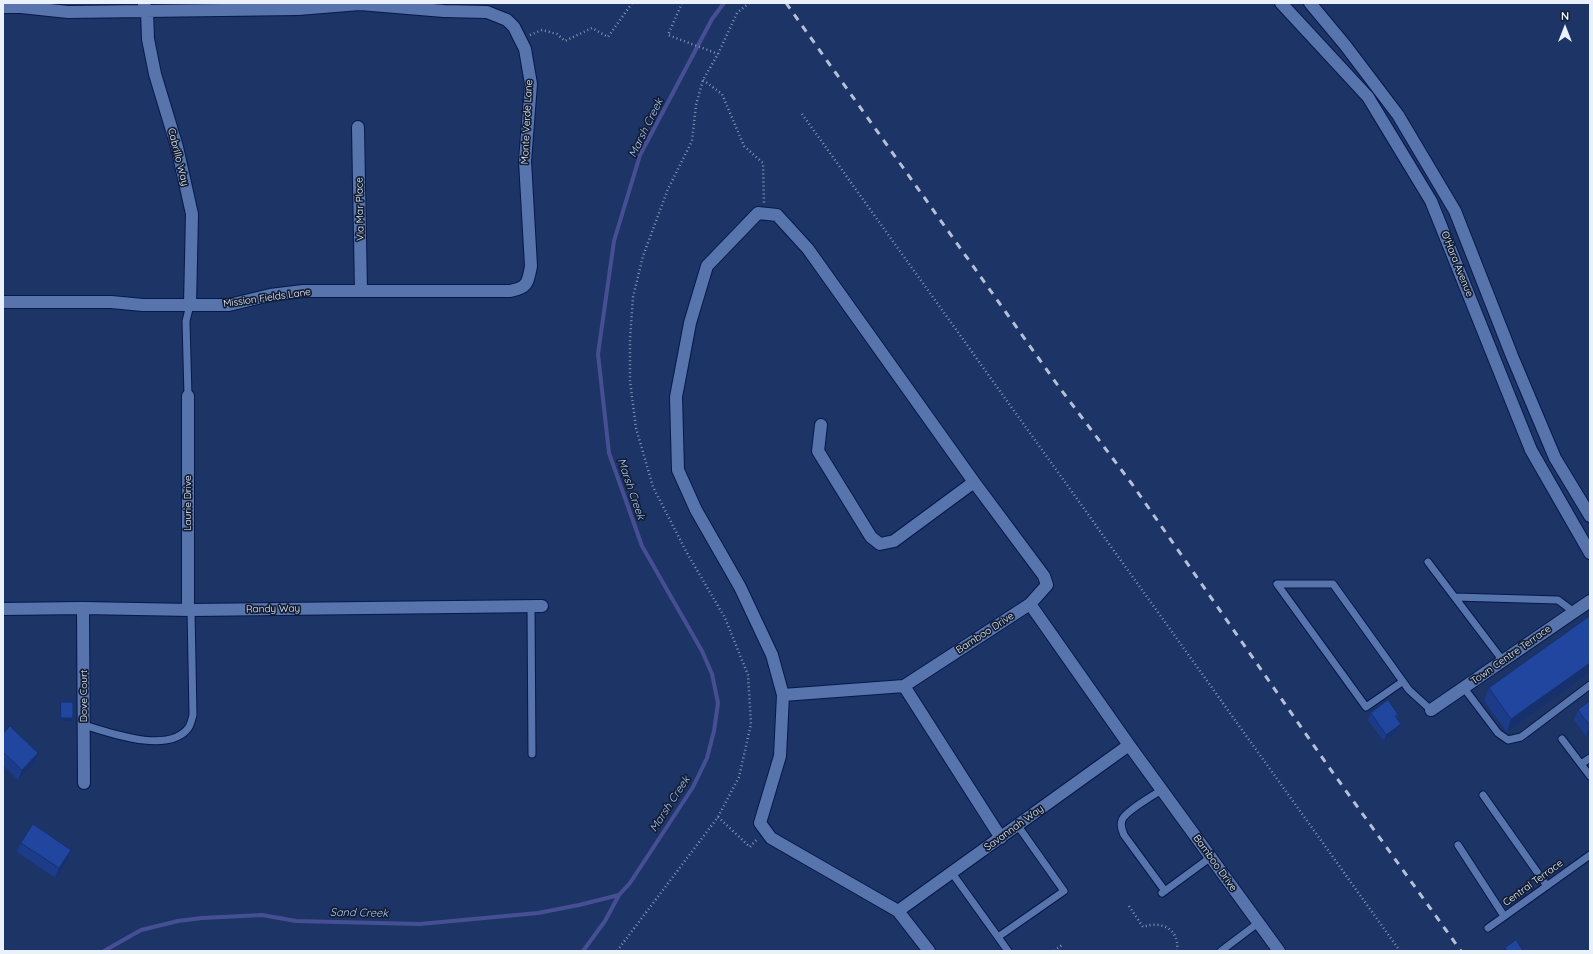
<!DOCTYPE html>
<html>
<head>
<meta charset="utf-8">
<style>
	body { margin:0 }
	#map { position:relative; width:1593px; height:954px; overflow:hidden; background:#1d3467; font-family:Quicksand,sans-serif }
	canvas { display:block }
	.frame { position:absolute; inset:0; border:4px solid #eaf1fd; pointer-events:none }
	.north { position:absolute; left:1545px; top:8px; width:40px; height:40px; -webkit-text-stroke:3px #131e34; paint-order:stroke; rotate:0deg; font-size:11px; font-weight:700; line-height:16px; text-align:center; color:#eaf1fd }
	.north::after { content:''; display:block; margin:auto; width:14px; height:18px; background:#eaf1fd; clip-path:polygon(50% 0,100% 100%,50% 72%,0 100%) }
</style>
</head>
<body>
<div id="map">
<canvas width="1593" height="954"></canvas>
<div class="frame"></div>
<div class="north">N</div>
</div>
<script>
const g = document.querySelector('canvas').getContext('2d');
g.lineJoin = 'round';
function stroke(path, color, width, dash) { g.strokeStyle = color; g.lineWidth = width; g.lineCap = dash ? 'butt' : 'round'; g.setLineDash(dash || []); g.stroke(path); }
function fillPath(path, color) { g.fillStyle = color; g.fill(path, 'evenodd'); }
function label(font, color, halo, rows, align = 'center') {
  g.font = font + ' Quicksand,sans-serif'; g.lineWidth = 3.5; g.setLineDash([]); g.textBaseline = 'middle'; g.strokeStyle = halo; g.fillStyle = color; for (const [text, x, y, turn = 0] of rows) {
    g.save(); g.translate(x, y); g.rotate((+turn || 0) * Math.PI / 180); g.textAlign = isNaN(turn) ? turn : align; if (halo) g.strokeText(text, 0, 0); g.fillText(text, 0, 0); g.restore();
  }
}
const stream = new Path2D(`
	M104,951L141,930L178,921L202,918L262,915L296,921L420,924L538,913L579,905L619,895
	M583,951L605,921L619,895L630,883L693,787L707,758L714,731L718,703L712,674L702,651L642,546L609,453L598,354L614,241L640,155L712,19L724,3`);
const path = new Path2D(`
	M682,3L668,35L718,54
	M530,35L542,30L557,34L565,41L592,28L608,37L632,3
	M703,80L722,94L744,146L763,163L764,203
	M802,114L1400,951
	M718,817L750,847L758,838
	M1129,906L1143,927C1161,920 1180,929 1177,951
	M617,951L718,817L739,777L751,724L748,675L725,618L687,553L653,487L636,428L630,381V339L633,297L643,256L668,189L692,141L696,105L703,80L718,54L737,13L749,3
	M1054,951L1062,945`);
const service = new Path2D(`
	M188,396L186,321L190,305
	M1428,562L1503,661
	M1455,597L1558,600L1574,612
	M531,606L532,754
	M1402,682L1366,707L1277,584H1333L1409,690L1431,710
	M1464,688L1498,733L1508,740L1521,737L1590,685
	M84,725C110,733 170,755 189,727C191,723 192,719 193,715L191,610
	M1562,739L1590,776
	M1581,764L1590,758
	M1162,790C1153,795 1125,812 1122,820C1120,826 1122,830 1124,835L1165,891
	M1483,795L1547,886
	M1458,845L1504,916
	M952,873L1008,951
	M1162,893L1211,857
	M1488,928L1590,855
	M998,937L1064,891L1018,826
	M1221,951L1258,923`);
const minor = new Path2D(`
	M144,5L147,11L148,39L155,74L177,147L192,214L190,305
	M3,7H21L68,12L298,9L360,4L444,11L487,12L507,20L514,27L525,49L531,84L525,161L531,266C528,282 528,288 510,291H303L270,295L229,305H143L111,302H3
	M358,127L361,291
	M821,425L818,451L871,537L880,544L894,541L974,482
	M83,608L84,783
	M3,609L83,608L191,610L542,606
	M188,610V396
	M904,686L1001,838
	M783,695L772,655L740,587L696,510L678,470L676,397L690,323L707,266L758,213L777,215L808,249L974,482L1044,576L1047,585L1030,604
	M1431,710L1590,601
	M898,911L1129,745
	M929,951L898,911L771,838L760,823L780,756L783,695L904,686L1030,604L1129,745L1279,951`);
const tertiary = new Path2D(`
	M1281,3L1368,97L1431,201L1531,450L1590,553
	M1310,3L1345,45L1398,115L1455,211L1512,356L1555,458L1590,516`);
const rail = new Path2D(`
	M786,3L1059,387L1132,484L1326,763L1461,951`);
const wall = new Path2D(`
	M1590,616L1507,732L1484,701L1489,688Z
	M1590,701V733L1586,736L1574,720L1578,710Z
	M61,702L73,718L72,721H60V705Z
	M1371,713L1398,714L1397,719L1401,724L1399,731L1384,741L1368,720Z
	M3,734L38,753L35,763L18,780L3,765Z
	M21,843L71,850L68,860L55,878L17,852Z`);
const shadedWall = new Path2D(`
	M1590,663V672L1507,732L1511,719Z
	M61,718H73L72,721H60Z
	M1401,724L1399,731L1384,741L1386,735Z
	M1590,726V733L1586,736Z
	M38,753L35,763L18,780L22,770Z
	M71,850L68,860L55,878L59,868Z`);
const building = new Path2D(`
	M1590,616V663L1511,719L1489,688Z
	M1388,700L1398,714L1395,716L1401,724L1386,735L1371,713Z
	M1590,701V726L1578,710Z
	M61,702H73V718H61Z
	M10,726L38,753L22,770L3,752V734Z
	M33,824L71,850L59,868L21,843Z
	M1516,940L1523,951H1508L1505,948Z`);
const streetNames = [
	["Monte Verde Lane",527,122,-87],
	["Cabrillo Way",178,157,76],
	["Via Mar Place",360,209,-91],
	["O'Hara Avenue",1457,264,68],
	["Mission Fields Lane",267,298,-8],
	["Laurie Drive",188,503,-90],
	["Randy Way",273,609,-1],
	["Bamboo Drive",985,633,-33],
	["Town Centre Terrace",1511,655,-35],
	["Dove Court",84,696,-90],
	["Savannah Way",1014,828,-36],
	["Bamboo Drive",1215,863,54],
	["Central Terrace",1533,883,-36]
];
const waterNames = [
	["Marsh Creek",646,128,-64],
	["Marsh Creek",631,489,71],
	["Marsh Creek",670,804,-57],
	["Sand Creek",359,913,1]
];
stroke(stream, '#464f93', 4);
stroke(service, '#06194a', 9);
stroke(minor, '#06194a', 14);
stroke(tertiary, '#06194a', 14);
stroke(path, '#8493b2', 2.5, [1, 3]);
stroke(service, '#5874ac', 7);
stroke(minor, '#5874ac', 12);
stroke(tertiary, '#5874ac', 12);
stroke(rail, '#b5c0d6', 3, [7, 7]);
fillPath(wall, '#1c3c89');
fillPath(shadedWall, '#17316f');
fillPath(building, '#21469f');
stroke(building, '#17316f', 1);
label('10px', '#eaf1fd', '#131e34', streetNames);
label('italic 11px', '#adc5f5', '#131e34', waterNames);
</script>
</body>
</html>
